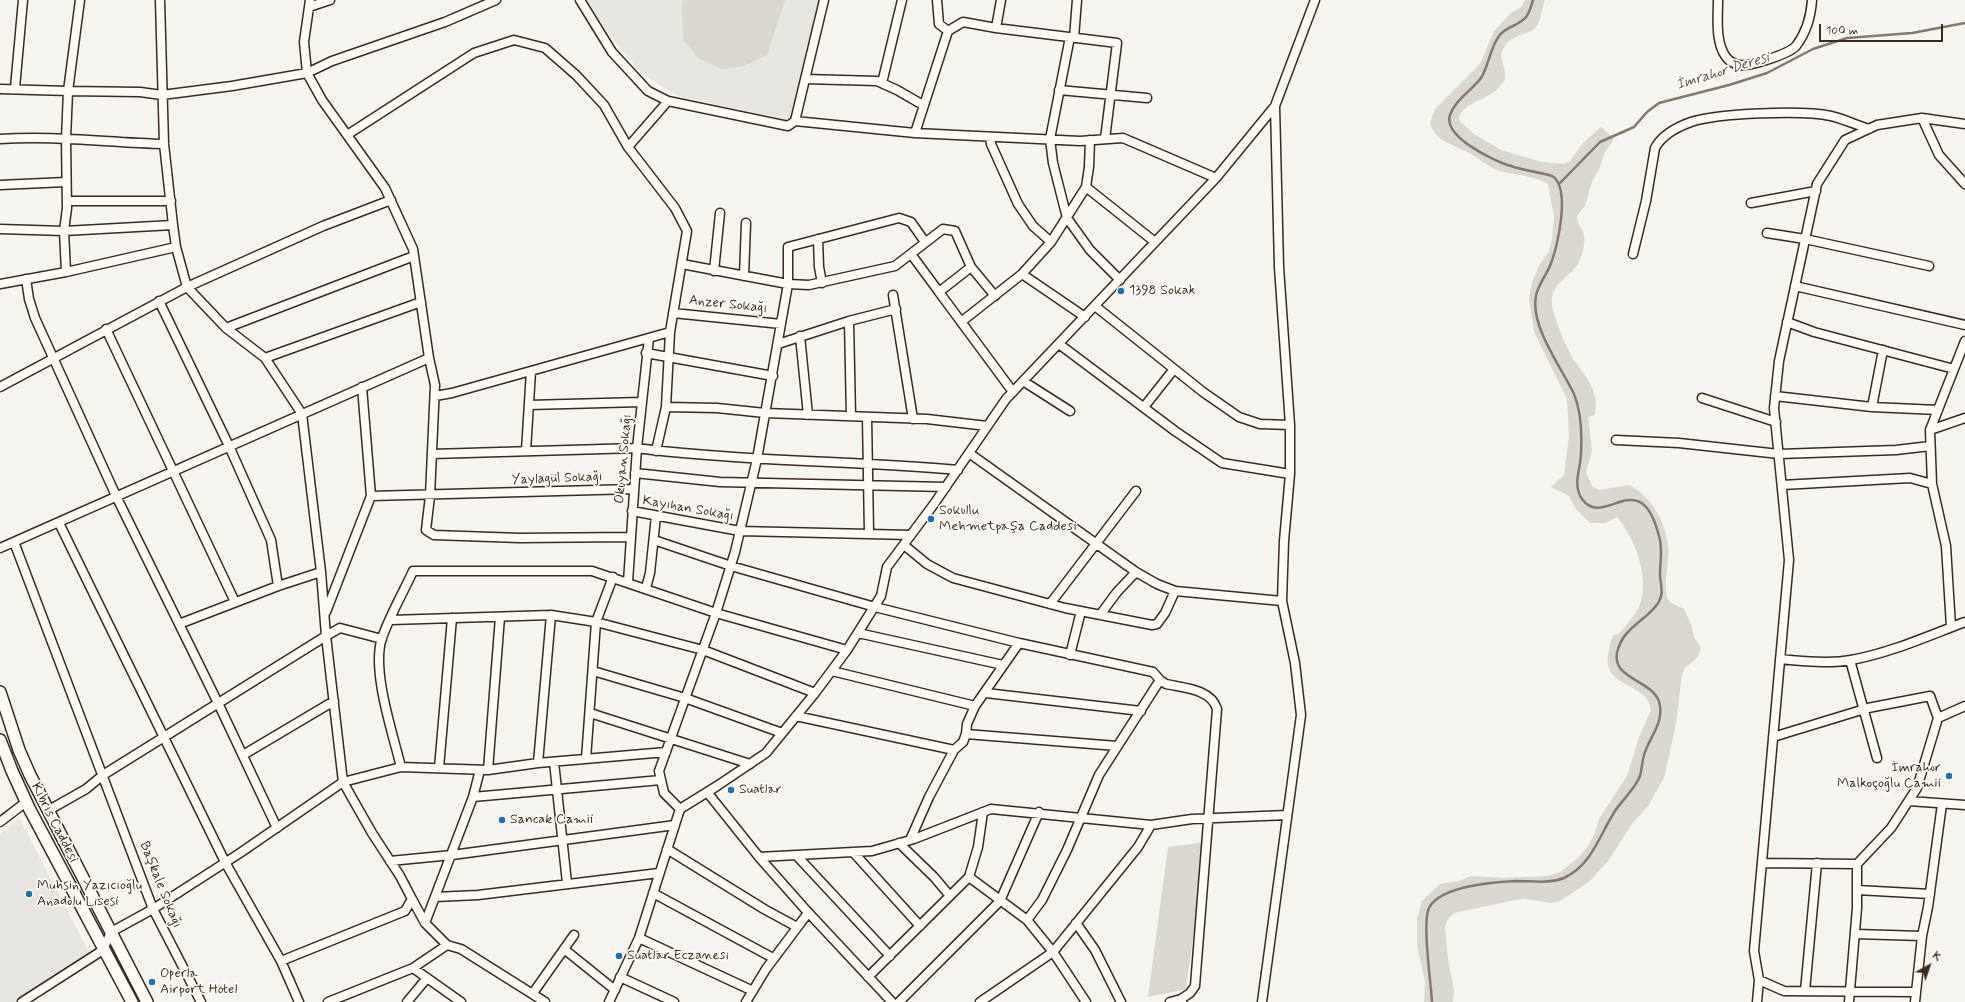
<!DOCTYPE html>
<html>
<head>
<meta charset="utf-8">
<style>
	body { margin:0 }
	#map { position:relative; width:1965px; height:1002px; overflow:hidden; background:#f5f4ee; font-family:Mynerve,sans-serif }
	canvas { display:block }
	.north { position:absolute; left:1909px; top:946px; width:40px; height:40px; -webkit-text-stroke:3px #fdfcf7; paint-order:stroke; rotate:40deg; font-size:11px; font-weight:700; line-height:16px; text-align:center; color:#3b2a1e }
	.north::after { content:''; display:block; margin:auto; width:14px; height:18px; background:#3b2a1e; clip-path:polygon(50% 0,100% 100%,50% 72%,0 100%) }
	.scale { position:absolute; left:1819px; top:24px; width:124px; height:18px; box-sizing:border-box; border:2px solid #3b2a1e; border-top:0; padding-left:5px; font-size:12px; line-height:14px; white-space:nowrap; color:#3b2a1e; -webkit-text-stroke:3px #fdfcf7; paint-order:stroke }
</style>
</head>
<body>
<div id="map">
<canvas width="1965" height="1002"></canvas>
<div class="north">K</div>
<div class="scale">100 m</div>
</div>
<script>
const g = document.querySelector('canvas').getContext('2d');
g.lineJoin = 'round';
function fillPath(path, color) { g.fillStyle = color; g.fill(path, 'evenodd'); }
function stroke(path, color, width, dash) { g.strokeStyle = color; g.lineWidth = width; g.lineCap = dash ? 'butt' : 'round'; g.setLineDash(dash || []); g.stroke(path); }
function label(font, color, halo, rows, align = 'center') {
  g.font = font + ' Mynerve,sans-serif'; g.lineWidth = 3.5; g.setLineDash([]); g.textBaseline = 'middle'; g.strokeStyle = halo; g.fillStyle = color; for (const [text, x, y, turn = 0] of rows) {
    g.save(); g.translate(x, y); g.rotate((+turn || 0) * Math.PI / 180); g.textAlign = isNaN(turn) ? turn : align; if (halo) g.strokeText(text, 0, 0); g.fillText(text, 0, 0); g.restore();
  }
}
const built = new Path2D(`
	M585,0H821L794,114L788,120L678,96L641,73L604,28Z
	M19,818L90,954L15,1002H0V834Z`);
const green = new Path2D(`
	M683,0H785L767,55L744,66L722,69L699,59L683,39L682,4Z
	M1525,0H1545C1542,8 1541,20 1536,27C1529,36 1511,32 1503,49C1498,60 1507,69 1505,80C1501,85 1497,90 1492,93C1481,101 1460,105 1459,120L1474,134L1501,150L1542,162L1563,164L1569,162L1584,142L1601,127L1614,139L1605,152L1600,167L1592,182L1585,206L1577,216C1577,223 1579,225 1582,230C1587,237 1583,253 1580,260C1573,277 1549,283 1552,304C1553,317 1568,352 1576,363C1584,374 1592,383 1595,397C1597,403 1595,409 1595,415L1588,417L1592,451L1586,472L1592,486L1599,490L1629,485C1651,496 1665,521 1668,545C1670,562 1663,581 1667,598L1671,603L1684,609L1691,624L1694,637L1701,648L1698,657L1685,668L1682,674L1676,724L1664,778L1648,806L1632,824L1608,861L1590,881L1560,901L1551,903L1525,899L1515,900L1454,913L1447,921L1445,927L1448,959L1454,990L1453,1002H1424L1425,982L1417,945V919L1422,901L1440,884L1459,881L1471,876L1504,878L1548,876L1560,872L1578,858L1586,849L1594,835L1599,819L1627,776L1639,737L1651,710C1648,681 1599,689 1609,651C1610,646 1610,641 1613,636C1614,634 1616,635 1618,634C1622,632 1637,611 1639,607C1651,579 1635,538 1617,517L1605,523H1590L1576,509L1569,496L1551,487L1564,475L1569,436L1567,399L1534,332L1529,298L1532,282L1540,264L1549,251L1552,239L1554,217L1548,184C1538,177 1513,174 1500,171C1489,168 1480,159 1471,154C1456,145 1435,142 1430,123L1435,109L1480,64L1494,31L1510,14L1521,7Z
	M1206,842L1186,989L1148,997L1168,847Z`);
const stream = new Path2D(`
	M1560,183L1600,142L1634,127L1647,112L1659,103L1729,85L1767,73L1813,49L1847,38L1912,33L1965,23
	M1432,1002C1431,982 1422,923 1429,908C1440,886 1495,882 1517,881C1532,881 1549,884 1564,878C1592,865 1600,834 1615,811C1623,799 1635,789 1640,776C1642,769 1642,762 1644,755C1649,738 1663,724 1660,706C1657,680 1612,681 1617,653C1622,629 1642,623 1655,607C1658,604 1660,600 1661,596C1663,589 1660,582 1660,575C1660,561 1663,549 1659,536C1640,462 1604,530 1582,499C1572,485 1581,468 1581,453C1582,434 1581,411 1574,394C1561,367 1530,326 1536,296C1538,284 1547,275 1551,263C1558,246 1571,187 1552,176C1539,172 1525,171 1511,166C1494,161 1443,137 1450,115C1455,100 1472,90 1481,78C1489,65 1490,48 1499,36C1506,26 1519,26 1526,17C1530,12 1531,6 1533,0`);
const minor = new Path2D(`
	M160,0L164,144L173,225
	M310,0L304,42L307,73L322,100L385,188L413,249L429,358L435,385L430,496L426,530L434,535L520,538L631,537
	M580,0L612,52L648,91L668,101L788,126L795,121L824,0
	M937,0L939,24L948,31
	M1718,0C1718,18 1715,42 1726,57C1729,61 1734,64 1739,65C1749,67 1789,54 1796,46C1806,33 1811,15 1812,0
	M309,7L330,0
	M996,28L1001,0
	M1070,37L1050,139L1053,163L1067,218L1090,250L1120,280
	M1074,38L1077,0
	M805,79L877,81L897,90L923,105
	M882,83L902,0
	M15,88L23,0
	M0,89L68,91L140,92L162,95L232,86L307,73L332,61L445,22L496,0
	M1059,90L1147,98
	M1922,118L1939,155L1965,184
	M795,121L915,133
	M347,135L474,53L514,40L545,48L576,75L604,105L628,147L675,208L687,231L670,332L666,407L656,451
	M990,138L991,144L1018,204L1033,226L1051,242
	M0,139C53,135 111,143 164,144
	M1105,139L1117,43L996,28L963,22L948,31L915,133L1080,141L1123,138L1216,178
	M628,147L668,101
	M0,185L66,182
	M1086,187L1155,242
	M67,201H171
	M1751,203L1816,191
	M0,229L64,231L173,225L176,247L66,272L0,284
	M1767,233L1805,239L1929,266
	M818,239L819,267L822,283
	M925,242L911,222L899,218L788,247V284L809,285L895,266L943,229L955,231L971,267L995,296
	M911,254L939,292
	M1633,254L1646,201L1655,148C1662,135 1677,127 1691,122C1718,113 1803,110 1831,116C1844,119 1856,125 1869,129
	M971,267L939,292L1013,392
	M714,271L720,213
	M66,272L64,231L67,208L66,139L68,91L80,0
	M1022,274L1085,317
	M744,276L746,223
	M26,279L29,299L35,318L117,498L218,703L277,828
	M1795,286L1965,325
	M893,295L913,419
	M159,301L229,446L271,540L278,586
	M1095,306L1203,392L1239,417L1260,424L1290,425
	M673,313L781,324
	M849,321L851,416
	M961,322L1022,274L1051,242L1086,187L1089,167L1090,140
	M1787,322L1814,332L1954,369
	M226,328L414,256
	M106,329L235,602
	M800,336L808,415
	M778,344L849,321L896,309
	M1059,344L1175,431L1222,463L1290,474
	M646,353L773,376
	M265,358L421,302
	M1023,381L1070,411
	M0,387L187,287L323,226L391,200
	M435,396L452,393L670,332
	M1775,396L1872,407L1938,410
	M1702,398L1776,422
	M529,405L641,402
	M666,407L717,408L765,413L927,419L987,426
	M1144,407L1174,369
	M1872,407L1883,350
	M867,417L869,533
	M1930,430L1965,418
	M1616,440L1679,443L1779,454L1896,450L1930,446
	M526,451L531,371
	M969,453L1136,572L1157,584L1175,591L1282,601
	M432,454L637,448C665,452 693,454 721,456C800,462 879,463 958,470
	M635,473L720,482L946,487
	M1782,485L1910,478L1932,484
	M371,496L634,489
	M632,511L740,531L911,535
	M59,523L225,862L281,961L299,1002
	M654,540L731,566L875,607L1019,643L1153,672L1160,680L1166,684C1184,688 1211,689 1217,709L1195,986L1190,993L1181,999
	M14,542L153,909L201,1002
	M904,545L927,564L953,578L1065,608L1152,625L1157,624L1165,613L1175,591
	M0,548L429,358
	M628,582L637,448L649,338
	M646,588L650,573L656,516
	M1050,604L1136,491
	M326,612L371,496L362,387
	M1100,615L1117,592L1136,572
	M391,620L551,615L596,622L703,650L815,693
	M179,624L278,586L321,572
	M1951,627L1946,546L1932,484L1930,430L1965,341
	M858,633L1003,665
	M1070,655L1081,611
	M1780,659C1801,661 1830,664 1851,660C1890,653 1928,636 1965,622
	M1850,660L1877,758
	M593,671L685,698L782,733
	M832,671L975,706
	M986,693L1141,711
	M590,713L750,764
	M796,716L954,750
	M1938,718L1965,706
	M966,734L1117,746
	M1773,737L1868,708L1930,696L1938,718L1917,788L1891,828L1857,864
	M243,755L334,701
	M586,759L596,622L613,577
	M554,762L567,883
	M538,763L551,615
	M401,767C393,734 371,670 382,638C390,615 403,593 413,571H592L716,613L847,650
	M439,768L452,618
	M488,770L500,617
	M707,792L759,857L805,909L892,1002
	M473,797L661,780
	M1909,801L1965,805
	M680,809L664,793L659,771L716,613L735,552L757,459L788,284L682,264
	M49,810L86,789L103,775L326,636L321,572L302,414L265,358L226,328L187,287L176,247
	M0,822L26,802
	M1151,825L1192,819L1287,815
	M910,840L929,797L954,750L963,742L966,734L967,724L975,706L1019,643
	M899,843L934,877L950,896
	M667,849L764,909L797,927
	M853,852L920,926
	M797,856L890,956
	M759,857L872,851L914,839L991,809L1151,825L1138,847L1053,952L980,1002
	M390,861L452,855L675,825
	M1762,863L1857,864V908L1849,1002
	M969,877L1027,920L1053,952L1086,1002
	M1857,890L1930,894
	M653,893L773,958
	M435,897L478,895L659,873
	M412,899L425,923L447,945L413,968
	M1027,920L1042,900L1067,850L1099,775L1160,680
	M425,923L473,797L480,770
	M1076,923L1095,950L1121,1002
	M1855,934L1922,936
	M639,938L753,991
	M447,945L461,949L545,1002
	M564,949L615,990
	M281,961L405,911L412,899L400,876L372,833L343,782L326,636L340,628L382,639
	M620,977L674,1002
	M868,977L969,877L978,847L983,812
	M1759,980L1784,991L1916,992
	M1805,991L1817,863
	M533,993L574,935
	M22,1002L103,950L111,932L153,909L240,853L343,782L401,767L488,770L538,763L666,752
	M328,1002L413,968L461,1002
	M407,1002L427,978
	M609,1002L639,938L680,809L717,786L766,753L815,693L847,650L881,596L887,567L934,504L1006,399L1216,178L1275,106L1315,0
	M746,1002L766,969L808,913
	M899,1002L1000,901L1039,812
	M1170,1002L1181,999L1182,1002
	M1262,1002L1301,715L1295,663L1282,601L1284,541L1290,474V425L1279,267L1275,106
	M1757,1002L1759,980L1754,951L1789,560L1774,408L1779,361L1817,184L1845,140L1877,125L1922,118L1965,124
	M1915,1002L1922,936L1928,907L1942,804`);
const major = new Path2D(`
	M0,692L19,750L30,775L147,1002
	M0,740L12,771L29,808L132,1002`);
const markers = [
	[1121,291,4,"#1f6fb2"],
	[931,519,4,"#1f6fb2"],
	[1949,776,4,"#1f6fb2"],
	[731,790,4,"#1f6fb2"],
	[502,820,4,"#1f6fb2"],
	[29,894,4,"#1f6fb2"],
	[619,956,4,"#1f6fb2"],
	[152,982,4,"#1f6fb2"]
];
const poiNames = [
	["1398 Sokak",1129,291],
	["Sokullu",939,511],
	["Mehmetpaşa Caddesi",939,527],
	["İmrahor",1941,768,"right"],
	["Malkoçoğlu Camii",1941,784,"right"],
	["Suatlar",739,790],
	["Sancak Camii",510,820],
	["Muhsin Yazıcıoğlu",37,886],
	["Anadolu Lisesi",37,902],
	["Suatlar Eczanesi",627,956],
	["Operla",160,974],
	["Airport Hotel",160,990]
];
const streetNames = [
	["Anzer Sokağı",728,305,6],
	["Okuyan Sokağı",624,459,-85],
	["Yaylagül Sokağı",557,479,-2],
	["Kayıhan Sokağı",688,509,10],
	["Kıbrıs Caddesi",54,823,63],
	["Başkale Sokağı",160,885,68]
];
const waterNames = [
	["İmrahor Deresi",1723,72,-17]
];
fillPath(built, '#e7e5df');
fillPath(green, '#dad6d0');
stroke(stream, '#84786e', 2.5);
stroke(minor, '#3b2a1e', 11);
stroke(major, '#3b2a1e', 14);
stroke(minor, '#fdfcf7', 8);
stroke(major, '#fdfcf7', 11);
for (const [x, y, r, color] of markers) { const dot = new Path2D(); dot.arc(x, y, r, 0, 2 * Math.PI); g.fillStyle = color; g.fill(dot); stroke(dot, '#fdfcf7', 1.5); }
label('14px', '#3b2a1e', '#fdfcf7', poiNames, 'left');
label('14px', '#3b2a1e', '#fdfcf7', streetNames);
label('italic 15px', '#65584d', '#fdfcf7', waterNames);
</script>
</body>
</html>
